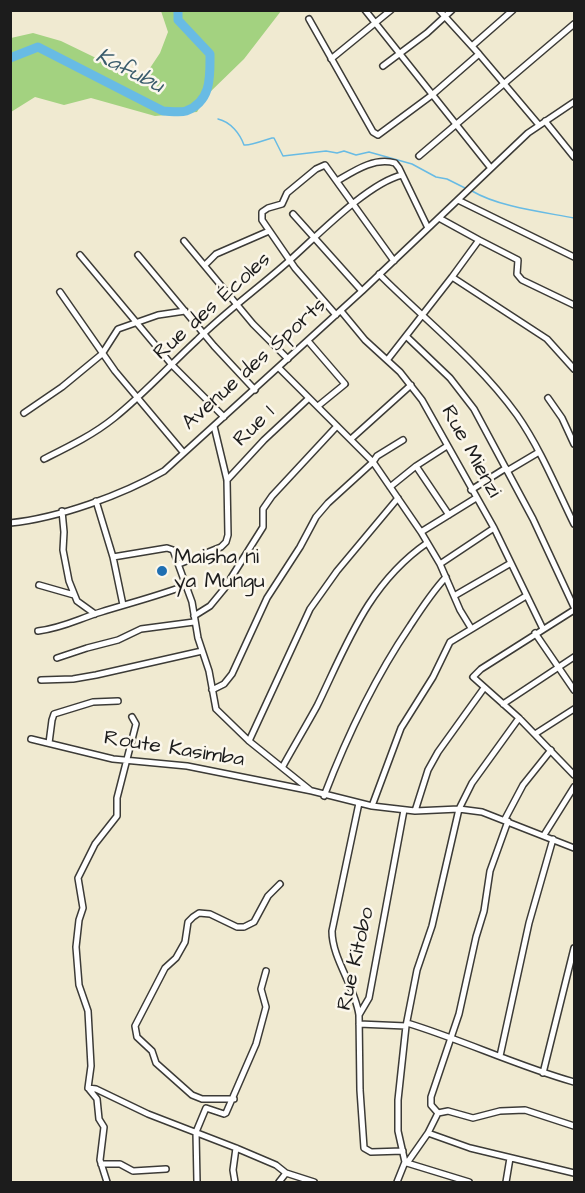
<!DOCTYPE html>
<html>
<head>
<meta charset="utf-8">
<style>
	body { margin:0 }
	#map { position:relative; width:585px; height:1193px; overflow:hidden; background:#f0ead1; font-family:"Architects Daughter",sans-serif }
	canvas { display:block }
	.frame { position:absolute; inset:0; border:12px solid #1c1c1c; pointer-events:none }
</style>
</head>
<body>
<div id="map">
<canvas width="585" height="1193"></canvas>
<div class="frame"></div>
</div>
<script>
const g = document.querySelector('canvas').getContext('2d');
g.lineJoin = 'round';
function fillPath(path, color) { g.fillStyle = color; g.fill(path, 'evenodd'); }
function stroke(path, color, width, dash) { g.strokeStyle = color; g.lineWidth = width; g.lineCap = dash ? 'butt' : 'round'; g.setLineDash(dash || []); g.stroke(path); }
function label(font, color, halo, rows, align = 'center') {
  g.font = font + ' "Architects Daughter",sans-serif'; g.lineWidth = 5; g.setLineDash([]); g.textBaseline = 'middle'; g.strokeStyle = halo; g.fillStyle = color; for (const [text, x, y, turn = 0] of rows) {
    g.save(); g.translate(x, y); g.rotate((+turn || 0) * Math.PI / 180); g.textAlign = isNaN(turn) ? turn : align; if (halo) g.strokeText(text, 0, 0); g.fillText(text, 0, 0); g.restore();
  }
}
const green = new Path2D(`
	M161,11H281L244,59L207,95L197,112L155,116L91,98L64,105L35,97L11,112V38L33,33L61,41L127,73L144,77L160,53L168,32Z`);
const stream = new Path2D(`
	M218,119C231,122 240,134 244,145C250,146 265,140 272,138H274L283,156L326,151L337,153L344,151L356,155L369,152L412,164L436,177L447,179L467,189
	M472,191C499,207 543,212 574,218`);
const river = new Path2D(`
	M10,58L38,47L163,111C169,111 180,113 186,111C212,101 210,76 210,54L178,20V10`);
const minor = new Path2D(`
	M365,10L490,167
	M439,10L479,54L539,125
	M309,19L373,132L378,135L432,95L479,54
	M472,46L513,10
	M331,59L391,10
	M383,66L427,33L452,10
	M545,121L574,157
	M419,156L574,24
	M337,181C354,171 374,157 395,163L399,168L428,228
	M458,200L574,257
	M293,214L362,291
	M479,240L518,260L517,274L522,280L574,305
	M184,241L253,324L288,359
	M80,255L172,365L224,417
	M138,255L214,346L255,390
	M205,265L216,254L269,231
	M379,274C425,320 479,362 517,415C540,448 556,487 574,524
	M452,277L547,339L574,369
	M60,292L115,371L183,452
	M341,311L365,340L400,372L422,400L494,528L543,629
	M336,315L295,268L262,220V212L268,208L282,204L287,193L316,169L325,165L394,261
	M406,336L450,378L474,409L533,519L574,607
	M308,341L345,384L318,406
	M388,359L452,277L479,240L439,218
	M279,368L373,462L421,532L440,564L460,610L471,628
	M548,398L562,418L574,444
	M24,413L62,387L102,354L118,329L158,315L185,311
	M351,439L411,385
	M44,459C68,447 93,435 114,418C144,394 169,366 197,340C226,311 260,287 290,260C317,236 368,183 402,175
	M416,466L449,515
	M507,471L539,452
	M227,480L264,440L309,398
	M390,487L416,466L447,446
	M471,490L506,468
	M96,501L113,557L123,605
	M62,511L64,532L63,550L69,581L77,601L95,614
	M10,523C59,518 122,495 164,471L362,291L528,133L574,102
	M421,532L476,498
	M113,557L167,548L173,550L192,602L198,638L209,671L216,709L249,741L310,790
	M179,564L221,547L226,542L228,535L227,480L214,426
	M440,564L494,528
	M39,585L74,595
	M454,596L511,563
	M574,610L481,669L473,677L519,718L574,775
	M194,616L210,606L224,589L263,527V509L272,496L337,426
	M38,631C63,628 78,619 101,612C130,603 158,596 187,585
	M535,633L574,690
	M57,658L87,648L118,640L141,629L194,622
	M41,680L73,679L96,675L202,651
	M212,690L224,684L232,674L267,598L300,547L316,517L328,503L373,462L377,456L403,440
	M503,704L574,657
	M535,734L574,709
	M31,739L113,759L187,766L312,791L372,806L415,811L459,809L482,812L574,848
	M249,741L310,609L337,571L398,498
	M49,743L52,720L54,714L93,702L118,701
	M283,766C294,746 306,726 317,706C347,644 368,584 427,543
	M324,796C347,736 374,679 410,626C421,609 432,592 446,577
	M359,803L332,931C332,959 355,986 359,1015
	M372,806L401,728L433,677L450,642L526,596
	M415,811L428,770L438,752L484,688
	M505,819L523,785L551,750
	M544,835L574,787
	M407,1023C463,1040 517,1066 574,1082
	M359,1024L406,1026
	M500,1056L529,923L553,839
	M543,1073L574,948
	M88,1088L96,1089L148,1114L236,1148L276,1165L286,1173L314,1182
	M234,1099H202L192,1095L156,1063L152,1051L137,1037L135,1026L165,968L176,958L185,942L188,922L193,917L199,913L210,914L237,927H244L254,922L268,896L280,884
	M438,1113L431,1105V1097L459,1014L476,937L484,911L490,871L508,821
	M428,1133L470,1148L574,1173
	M403,1151L371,1152L364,1148L360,1090L359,1015L369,998L404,810
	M405,1162L398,1131V1100L406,1026L417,970L432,926L459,809L472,783L519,718
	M407,1163L428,1133L438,1113L448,1111L473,1118L500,1111L525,1110L574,1126
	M407,1163L469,1182
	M101,1164H120L133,1171L166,1169
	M107,1182L100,1160L104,1127L99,1119L97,1099L88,1088L91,1066L88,1011L79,985L76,947L79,920L83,908L78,878L95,844L117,816V798L136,724L132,717
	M197,1182L196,1132L206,1108L224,1114L226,1113L256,1044L266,1007L261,989L266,971
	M235,1182L233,1170L236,1148
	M279,1182L286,1173
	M397,1182L405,1162
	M506,1182L510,1158`);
const markers = [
	[162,571,6,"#1f6fb2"]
];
const streetNames = [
	["Rue des Écoles",213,307,-42],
	["Avenue des Sports",255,365,-42],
	["Rue 1",255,427,-45],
	["Rue Mienzi",470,452,61],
	["Route Kasimba",174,750,9],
	["Rue Kitobo",357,959,-77]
];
const poiNames = [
	["Maisha ni",174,559],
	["ya Mungu",174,583]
];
const waterNames = [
	["Kafubu",129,72,27]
];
fillPath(green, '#a3d280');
stroke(stream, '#68bbe4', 1.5);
stroke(river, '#68bbe4', 9);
stroke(minor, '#3c3b37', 8);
stroke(minor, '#fff', 5);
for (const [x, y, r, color] of markers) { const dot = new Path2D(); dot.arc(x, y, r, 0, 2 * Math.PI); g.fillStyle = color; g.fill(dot); stroke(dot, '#fbf7ec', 2); }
label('21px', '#1c1c1c', '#fbf7ec', streetNames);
label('21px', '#1c1c1c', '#fbf7ec', poiNames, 'left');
label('italic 22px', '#3a5c6c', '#fbf7ec', waterNames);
</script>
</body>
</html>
